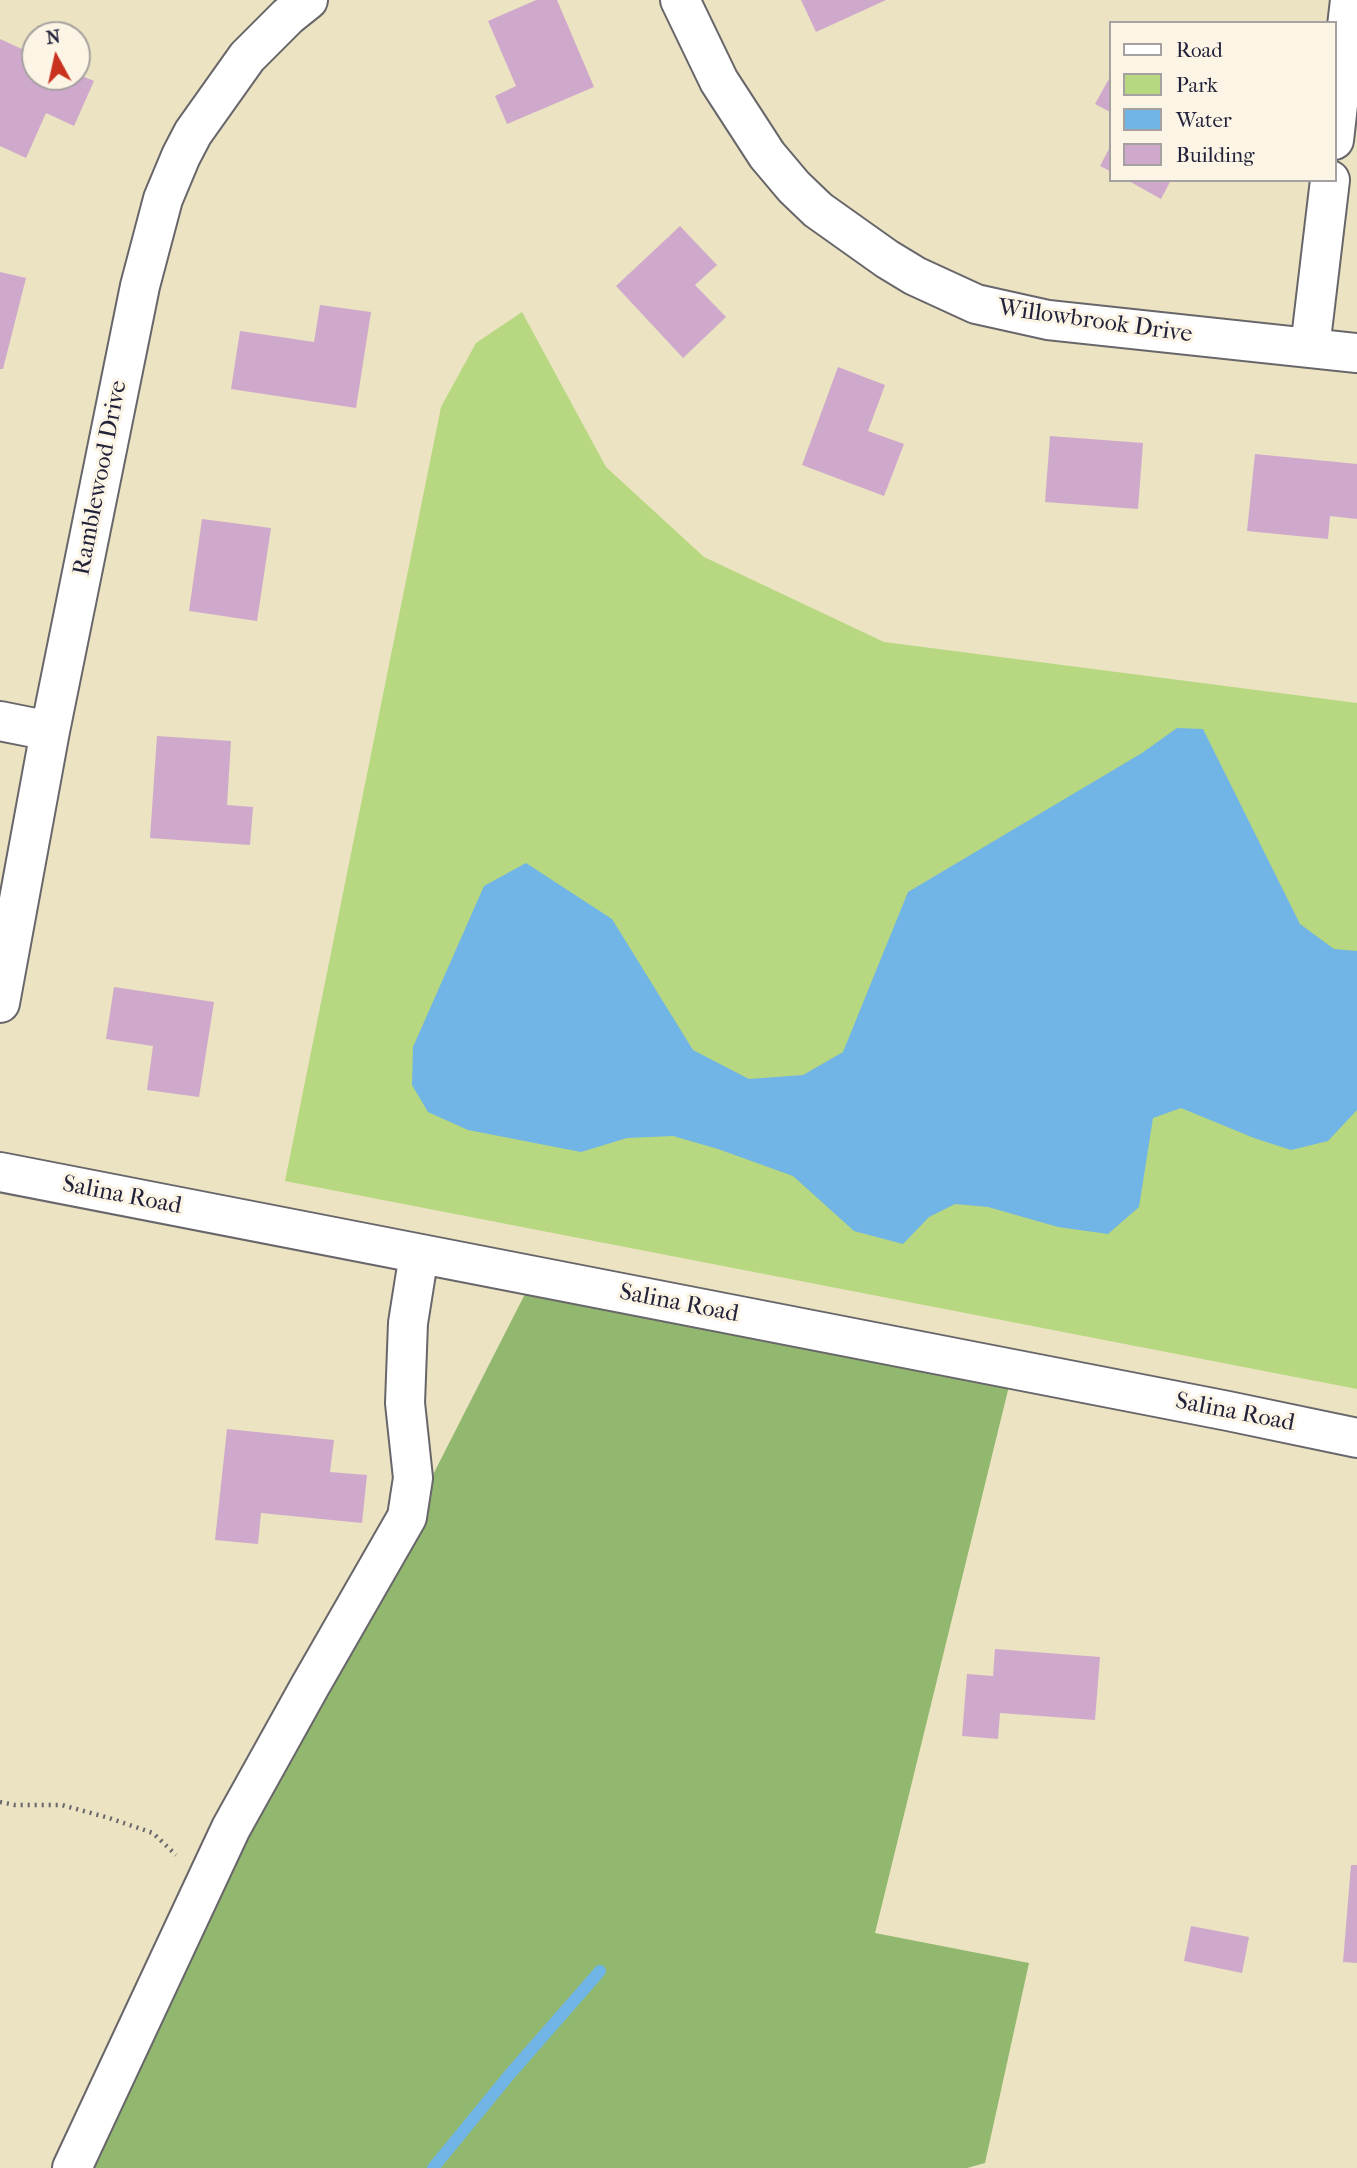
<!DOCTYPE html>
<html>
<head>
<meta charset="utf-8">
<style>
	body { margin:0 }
	#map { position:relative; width:1357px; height:2168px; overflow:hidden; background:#ebe3c1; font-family:"IM FELL French Canon",serif }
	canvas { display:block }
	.legend { position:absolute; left:1109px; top:21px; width:228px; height:161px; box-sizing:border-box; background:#fcf5e5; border:2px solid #a5a1a1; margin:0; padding:9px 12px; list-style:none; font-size:21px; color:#22223b }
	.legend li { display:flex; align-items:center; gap:14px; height:35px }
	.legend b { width:35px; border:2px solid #a5a1a1 }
	.north { position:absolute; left:21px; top:21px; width:70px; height:70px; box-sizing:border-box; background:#fcf5e5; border:2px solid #a5a1a1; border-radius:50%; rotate:352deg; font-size:19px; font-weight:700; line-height:28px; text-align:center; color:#22223b }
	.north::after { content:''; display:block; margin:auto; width:24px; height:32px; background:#c8321e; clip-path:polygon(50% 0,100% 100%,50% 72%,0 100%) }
</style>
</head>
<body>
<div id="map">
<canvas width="1357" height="2168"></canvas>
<ul class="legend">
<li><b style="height:9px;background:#fff"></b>Road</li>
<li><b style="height:19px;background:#b7d880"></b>Park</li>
<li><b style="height:19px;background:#71b4e6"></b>Water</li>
<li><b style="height:19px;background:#cfa9cc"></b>Building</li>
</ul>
<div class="north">N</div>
</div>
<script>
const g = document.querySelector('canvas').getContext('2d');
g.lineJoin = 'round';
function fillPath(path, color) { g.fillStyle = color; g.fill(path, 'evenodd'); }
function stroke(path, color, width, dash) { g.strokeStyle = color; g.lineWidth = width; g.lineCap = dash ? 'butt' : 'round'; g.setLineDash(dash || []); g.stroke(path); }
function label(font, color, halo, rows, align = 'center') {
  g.font = font + ' "IM FELL French Canon",serif'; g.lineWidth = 6; g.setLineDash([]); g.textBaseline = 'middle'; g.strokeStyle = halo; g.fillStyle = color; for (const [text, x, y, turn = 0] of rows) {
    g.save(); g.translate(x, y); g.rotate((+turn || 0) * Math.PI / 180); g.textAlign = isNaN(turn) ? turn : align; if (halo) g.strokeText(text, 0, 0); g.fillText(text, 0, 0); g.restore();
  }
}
const green = new Path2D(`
	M522,312L606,467L704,557L884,642L1357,703V1389L285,1181L441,407L476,343Z`);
const forest = new Path2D(`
	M526,1292L1011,1378L875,1933L1029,1963L985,2163L967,2168H80Z`);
const water = new Path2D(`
	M1177,728L1203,729L1300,924L1334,949L1357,951V1110L1328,1141L1291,1150L1254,1138L1181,1108L1153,1118L1139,1207L1108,1234L1058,1227L988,1207L955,1204L929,1217L903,1244L854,1231L793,1176L718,1149L673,1136L627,1138L581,1152L468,1130L428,1112L412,1085L413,1047L484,886L526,863L612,919L693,1050L749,1079L803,1075L843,1052L908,892L1142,753Z`);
const stream = new Path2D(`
	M433,2168L510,2074L600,1971`);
const building = new Path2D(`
	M536,0H557L594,87L507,124L495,96L516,86L488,21Z
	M801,0H886L816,32Z
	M0,39L35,55V77H77V74L94,81L74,126L46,113L26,158L0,146Z
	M1110,77V112L1095,104Z
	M1110,147V171L1100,166Z
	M1127,180H1171L1161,199Z
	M680,226L717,265L695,285L726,317L683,358L616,286Z
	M0,272L26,278L3,369H0Z
	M320,305L371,312L356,408L231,389L240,331L314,342Z
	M838,367L885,385L868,431L904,444L884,496L802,465Z
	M1050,436L1143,443L1138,509L1045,502Z
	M1255,454L1357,464V519L1330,516L1328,539L1247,531Z
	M202,519L271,528L257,621L189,611Z
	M157,736L231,741L227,805L253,807L250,845L150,838Z
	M114,987L214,1002L199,1097L147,1090L153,1046L106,1039Z
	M227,1429L334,1440L330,1472L367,1475L362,1523L261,1513L258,1544L215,1540Z
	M995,1649L1100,1657L1095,1720L1000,1713L998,1739L962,1736L967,1674L993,1676Z
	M1351,1865H1357V1963L1343,1962Z
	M1191,1926L1249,1937L1242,1973L1184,1961Z`);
const path = new Path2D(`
	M0,1802L15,1805H62L109,1818L153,1833L176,1855`);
const minor = new Path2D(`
	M680,0L719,81L767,155L794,187L818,210L887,259L915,276L976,304L1048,320L1357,353
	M1334,140L1350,0
	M1310,348L1330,180
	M0,721L50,731
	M0,1003L50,731L140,286L163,199L181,156L193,133L247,57L288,16L308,0
	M0,1172L1228,1411L1357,1438
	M72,2168L231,1828L310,1686L407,1517L413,1478L405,1403L408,1323L419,1254`);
const streetNames = [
	["Willowbrook Drive",1095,322,8],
	["Ramblewood Drive",101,478,-79],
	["Salina Road",122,1196,11],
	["Salina Road",679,1304,11],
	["Salina Road",1235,1413,11]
];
fillPath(green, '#b7d880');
fillPath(forest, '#91b86e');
fillPath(water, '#71b4e6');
stroke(stream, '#71b4e6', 12);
fillPath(building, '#cfa9cc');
stroke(minor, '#68666a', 42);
stroke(path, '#68666a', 4.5, [2, 5]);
stroke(minor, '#fff', 38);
label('24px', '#22223b', '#fcf5e5', streetNames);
</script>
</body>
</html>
